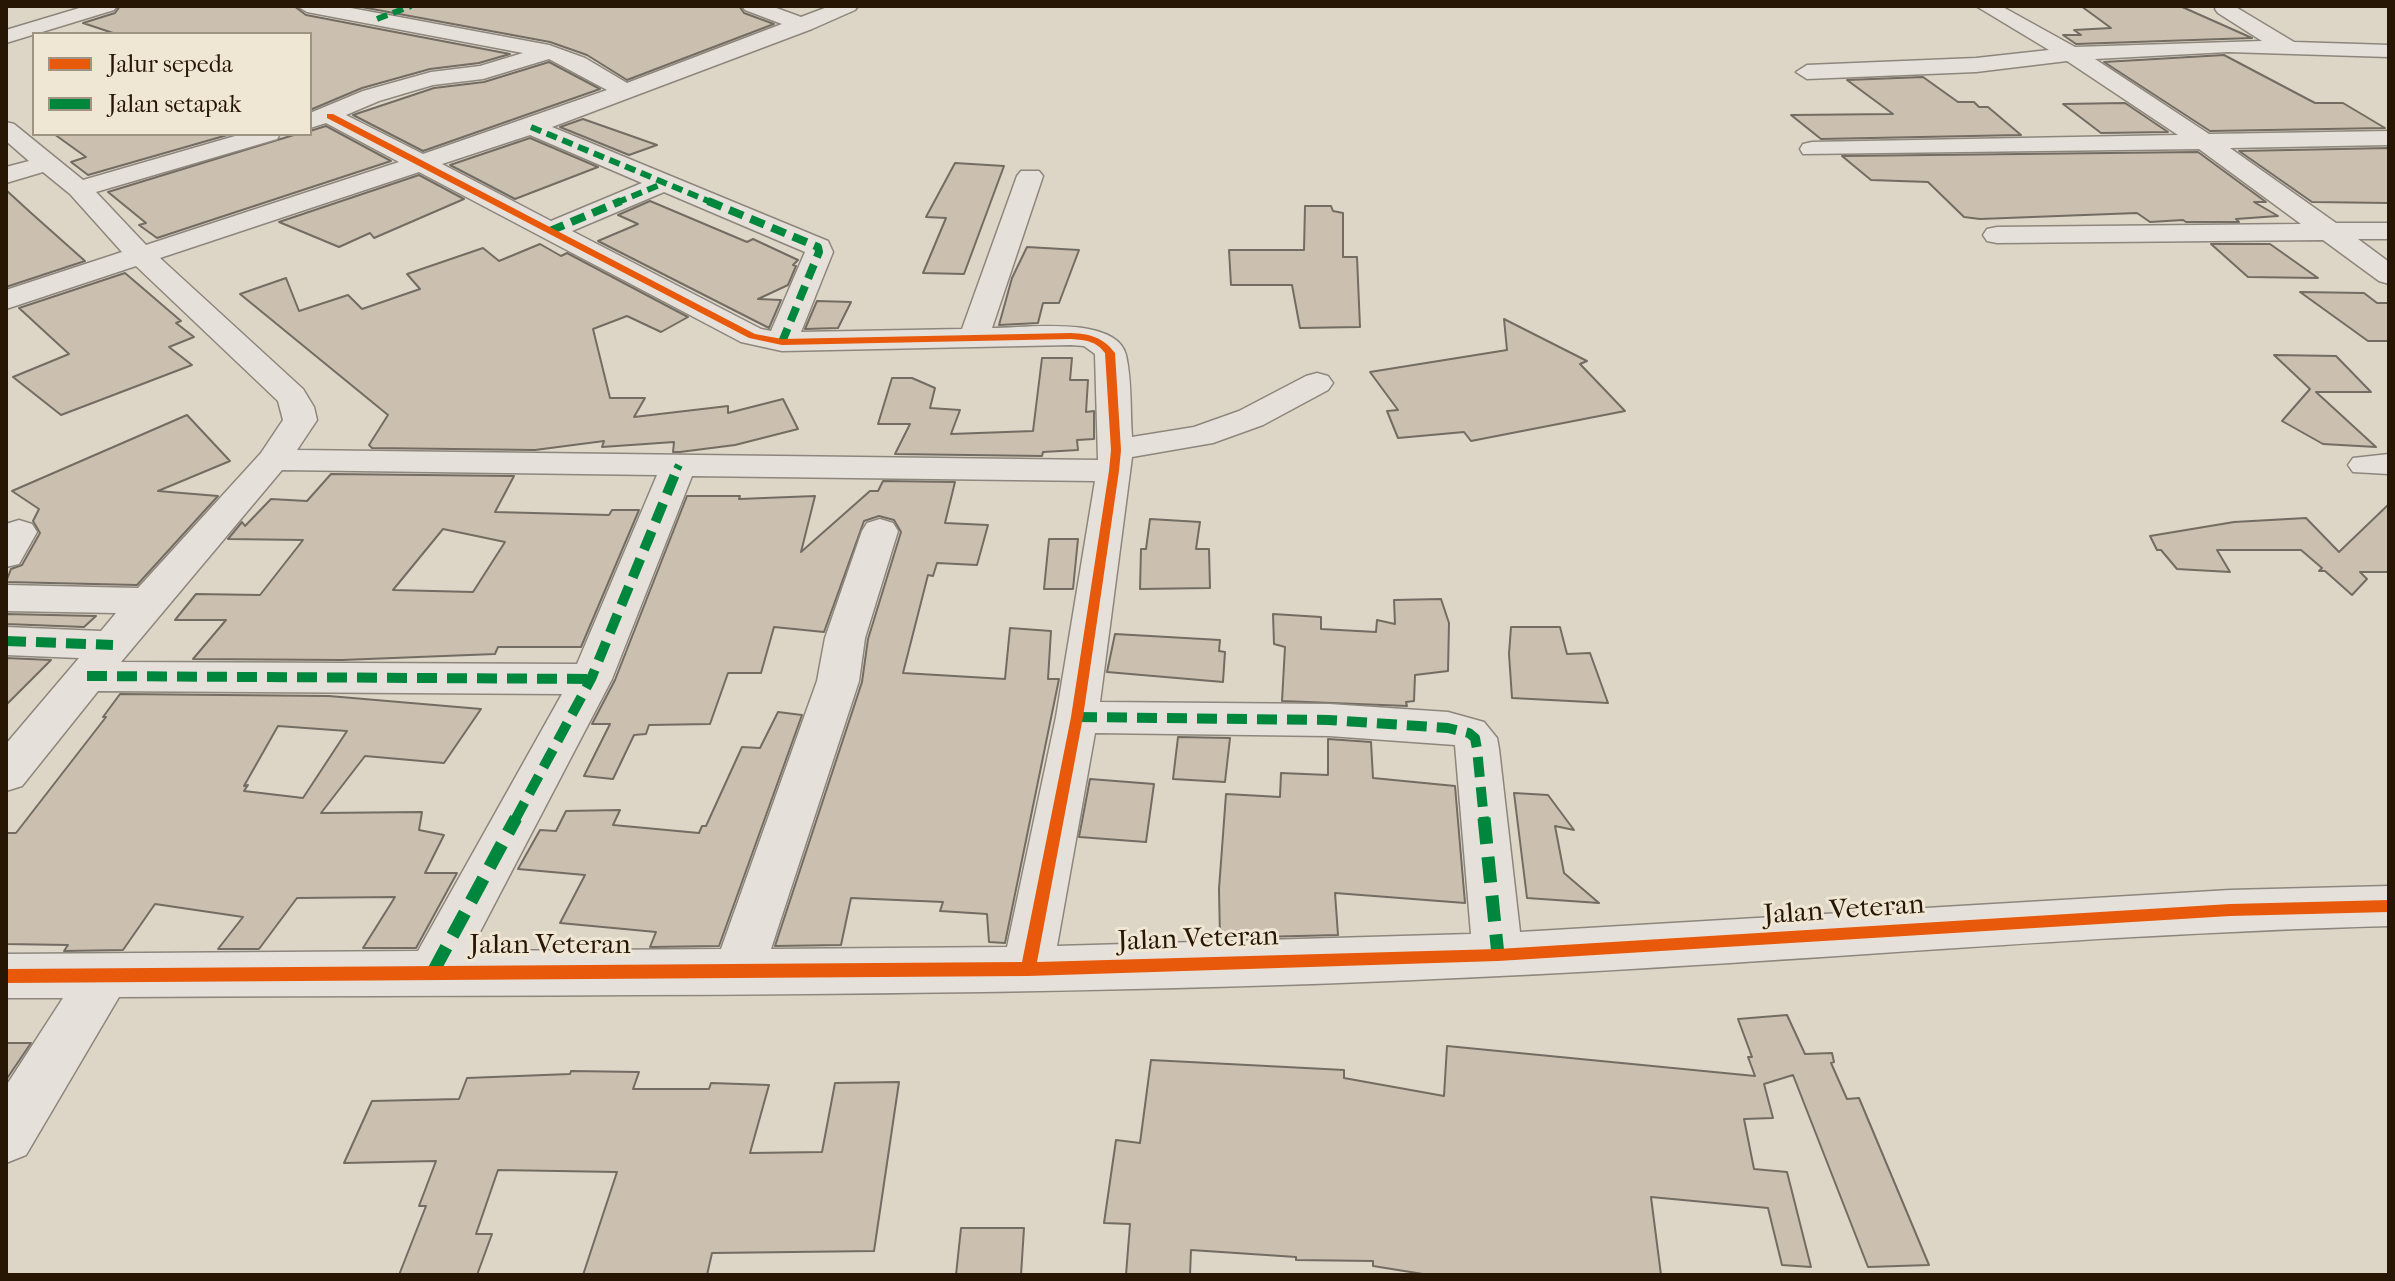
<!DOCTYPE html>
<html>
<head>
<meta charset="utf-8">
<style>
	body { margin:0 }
	#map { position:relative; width:2395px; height:1281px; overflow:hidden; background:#ddd6c7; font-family:"IM FELL French Canon",serif }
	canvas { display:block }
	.frame { position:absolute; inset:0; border:8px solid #271604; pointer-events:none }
	.legend { position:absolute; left:32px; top:32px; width:280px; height:104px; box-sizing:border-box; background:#efe6d4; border:2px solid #9f9381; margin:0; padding:10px 14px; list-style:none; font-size:24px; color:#271604 }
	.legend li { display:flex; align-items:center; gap:16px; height:40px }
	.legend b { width:40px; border:2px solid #9f9381 }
</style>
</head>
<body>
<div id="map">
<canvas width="2395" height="1281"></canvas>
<div class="frame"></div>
<ul class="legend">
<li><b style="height:10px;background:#e8590c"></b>Jalur sepeda</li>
<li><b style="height:10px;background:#00873e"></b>Jalan setapak</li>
</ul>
</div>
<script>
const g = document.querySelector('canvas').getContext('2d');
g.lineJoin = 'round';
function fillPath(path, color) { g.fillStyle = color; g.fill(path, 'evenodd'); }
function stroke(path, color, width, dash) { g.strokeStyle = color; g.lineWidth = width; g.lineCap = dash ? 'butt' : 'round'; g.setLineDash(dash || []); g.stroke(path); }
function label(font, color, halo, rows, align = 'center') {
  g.font = font + ' "IM FELL French Canon",serif'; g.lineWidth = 6; g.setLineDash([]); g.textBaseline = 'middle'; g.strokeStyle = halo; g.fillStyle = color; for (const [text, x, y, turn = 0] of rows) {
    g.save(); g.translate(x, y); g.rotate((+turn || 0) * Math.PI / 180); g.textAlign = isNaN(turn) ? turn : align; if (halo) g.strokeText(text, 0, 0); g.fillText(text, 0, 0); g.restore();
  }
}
const building = new Path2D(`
	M120,6H294L306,15L510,54L479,63L430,69L362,88L310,110V34H116L83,23L115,13Z
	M356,6H739L744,13L774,24L627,80L587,55L550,42Z
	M2081,6H2180L2252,38L2076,44L2063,35H2081L2074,30L2111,28Z
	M2224,55L2315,103H2343L2385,128L2210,131L2104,62Z
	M549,62L600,89L423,151L353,115L434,88L484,82Z
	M1923,77L1958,102H1974L1979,107H1988L2021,135L1821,139L1791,115L1893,114L1847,80Z
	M2125,103L2168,132L2101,133L2063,104Z
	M583,119L657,145L629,155L560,127Z
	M326,126L391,161L157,238L139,225L146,223L108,192L297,134H310V131Z
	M54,134H231L88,175L71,162L86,157Z
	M530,138L598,167L515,199L450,165Z
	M2389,148V203L2312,202L2239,151Z
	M2198,152L2266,202H2254L2278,216L2236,219L2239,222H2186L2183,220L2150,222L2137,213L1980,219L1964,217L1928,182L1871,180L1842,156Z
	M955,163L1004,166L964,274L923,273L946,218L926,217Z
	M419,175L464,199L374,238L370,233L339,247L279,222Z
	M6,190L30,212L85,261L6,287Z
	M650,201L747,242L753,239L798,260L793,265L796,266L788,285L758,299L781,300L769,328L598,241L638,224L618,215Z
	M1305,206H1331L1333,211L1343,213V257H1357L1360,327L1300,328L1292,285H1231L1229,250H1304Z
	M540,244L561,256L567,253L688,317L661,332L627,316L593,329L610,398H645L634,417L728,406V413L783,399L798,429L735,445L680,452H673L674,442L602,447L604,441L535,450L372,448L369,445L388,415L240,294L286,278L299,311L348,295L362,309L420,289L407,274L483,248L499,261Z
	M2211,244H2270L2318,278L2248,277Z
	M1027,247L1079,250L1059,303H1043L1038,323L999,325L1012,278Z
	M125,273L181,321L176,323L194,337L169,347L192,365L61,415L13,377L69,354L19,308Z
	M2300,292L2364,293L2377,303H2389V341H2368Z
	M817,301L851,302L838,328L805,329Z
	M1504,319L1587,361L1580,364L1625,411L1471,441L1464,432L1398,438L1387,411L1398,410L1370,372L1507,350Z
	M2274,355L2336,356L2371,392H2316L2376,447L2323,444L2282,421L2310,389Z
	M1042,358H1072L1070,380H1088L1086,412L1094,411V439L1077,440L1078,450L1043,452L1042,456L895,454L910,424H878L892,378H912L935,388L930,408L960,410L951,434L1033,431Z
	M187,415L230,461L158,491L218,496L137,585L6,582L11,569L22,565L40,533L33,521L39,509L12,491Z
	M331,474L514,476L495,512L609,515L612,510H639L581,647H498L495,654L342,660L193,659L226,620H175L196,594L260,595L303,540L228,539L242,522L245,526L271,499L307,501ZM443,529L505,542L473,592L393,590Z
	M883,481L955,482L945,523L988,525L977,565L937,563L933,576L928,575L903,673L1005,679L1010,628L1051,631L1048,679H1059L1005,943L989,942L987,914L940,911L943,902L851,898L841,945L775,946L862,682L868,639L901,532L894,520L879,516L864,521L824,632L774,627L761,673H728L710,724L649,725L646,734L634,735L613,779L584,776L610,724H592L615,680L687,496H740L739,499L815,496L801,552L870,491H878Z
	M2389,504V572H2360L2367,579L2352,595L2325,571H2319L2322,568L2301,550H2217L2230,572L2177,569L2161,550H2157L2150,536L2234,522L2306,518L2339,552Z
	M1150,519L1200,522L1196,549H1209L1210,588L1140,589L1141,549H1146Z
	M1049,539H1078L1073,589H1044Z
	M1441,599L1449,623L1448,671L1415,675L1414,701L1406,702L1407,706L1282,701L1285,647L1274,644L1273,614L1321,617V629L1376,632L1377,620L1395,624L1394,600Z
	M6,614L96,616L84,627L6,624Z
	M1511,627H1560L1567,654L1590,653L1608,703L1512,698L1509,654Z
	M1115,634L1220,640L1219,651L1225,652L1223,682L1107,672Z
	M6,658L51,660L6,705Z
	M120,694L329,696L481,709L444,763L365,756L321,813L422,812L419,830L444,835L425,873H457L416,948H363L395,897L297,898L259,949H218L243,917L155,904L123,950L64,951L68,945L6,944V833H16L106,717H103ZM278,726L347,731L303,798L244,791L248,785L244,786Z
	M778,712L802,715L719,946L650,947L656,932L560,923L585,875L518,869L540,830L556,831L566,811L620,810L613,825L699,833L702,826H706L742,747L760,748Z
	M1178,737L1230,738L1225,782L1173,779Z
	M1328,739L1371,742L1373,778L1455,786L1465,903L1335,893L1338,935L1220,938L1219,889L1226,794L1280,797L1281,773L1328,775Z
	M1090,779L1154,784L1146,842L1079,837Z
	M1514,793L1548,795L1574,830L1555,826L1564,873L1599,903L1527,898Z
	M1787,1015L1805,1054L1832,1053L1834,1062L1831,1063L1847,1099L1859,1098L1929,1265L1868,1267L1793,1075L1764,1084L1773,1118L1744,1119L1754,1169L1787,1172L1811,1267L1782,1265L1768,1208L1651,1197L1661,1275H1429L1373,1266V1261L1296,1260V1257L1191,1250L1190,1275H1126L1130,1224L1104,1223L1116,1140L1140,1143L1151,1060L1344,1070V1078L1444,1096L1447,1046L1755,1076L1748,1057H1752L1738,1019Z
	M6,1043H31L6,1080Z
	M571,1071L639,1072L633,1089H709L711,1083L769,1085L750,1153L822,1152L835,1083L899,1082L874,1251L712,1253L707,1275H583L617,1172L498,1170L476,1234H492L477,1275H399L426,1206H419L436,1161L344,1163L372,1101L459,1099L467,1078L570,1074Z
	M961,1228H1024L1021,1275H956Z`);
const street = new Path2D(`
	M86,6H117L114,10L6,43V30Z
	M297,6H340L549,45L585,58L627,83L782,24L745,10L742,6H771L801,17L830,6H858L855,10L812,29L552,127L828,241L833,252L801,332L962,329L1017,176L1021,171H1039L1043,176L992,328C1024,328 1116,315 1126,355C1132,381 1130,411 1132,437L1194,427L1239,411L1306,376L1317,373L1328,376L1333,383L1328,390L1263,425L1213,443L1132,457L1100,702L1329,704L1448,712L1484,722L1497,738L1499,749L1520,932L2230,890L2389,886V926C2092,934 1797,962 1500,976C1041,999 579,994 119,997L26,1155L6,1163V1086L63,998H6V954L418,951L562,694L98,691L22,786L6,791V744L79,658L6,655V627L101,631L116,613L6,611V585L138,588L261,453L283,420L278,401L136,266L6,309V290L122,252L70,194L43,172L6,183V167L29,161L6,141V122L14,124L83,180L242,134H280L277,139L96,192L146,245L399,162L326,123L310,128V113L363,91L431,72L480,66L523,53L307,12ZM549,59L607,90L423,154L346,115L379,101L433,85L483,79ZM530,135L642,183L551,221L442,164ZM419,172L741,342L782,351L1071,345L1084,346L1095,354L1098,460L297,450L317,420L314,407L303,389L160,258ZM664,192L805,252L771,331L761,329L572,231ZM282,470L657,475L577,664L121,662ZM692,476L1095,481L1056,717L1007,947L771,949L859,681L865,638L898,531L893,523L880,519L867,523L862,531L825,638L817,681L721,949L470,951L612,679ZM1095,733L1329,736L1455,745L1471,934L1057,946Z
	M1976,6H2001L2075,47L2262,41L2218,13L2215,9L2217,6H2234L2294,42L2389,45V57L2228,52L2095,59L2209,134L2389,131V145L2230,148L2336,223H2389V239H2358L2389,262V284L2379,281L2323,240L1997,243L1987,241L1983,235L1987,229L1997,227L2301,224L2199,149L1803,154L1800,149L1803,144L1812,142L2178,135L2067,61L1976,72L1807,79L1796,72L1807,65L1976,58L2049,50Z
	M2389,454V474L2353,472L2348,465L2353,458Z
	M19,520L32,524L37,532L19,564L6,567V524Z`);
const quietFar3 = new Path2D(`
	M377,19L411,6
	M531,127L713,203
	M616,203L664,183`);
const quietFar2 = new Path2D(`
	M708,201L818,247L819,252L782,342
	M550,231L621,201
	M677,469L679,465`);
const quietFar1 = new Path2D(`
	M6,641L113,645
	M87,676L591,679
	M1077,717L1329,720L1448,728L1469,733L1475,738L1477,749L1484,820
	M515,820L591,679L678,467`);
const quiet = new Path2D(`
	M1484,818L1498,955
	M434,970L516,818`);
const cycleway = new Path2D(`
	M327,114H333L755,334L782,339L1071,333C1090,334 1103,337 1115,353L1121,450L1119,471L1083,717L1037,962L1498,949L2230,904L2389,900V912L2230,916L1498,961L1028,976L6,983V969L1022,962L1071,717L1109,471L1111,450L1105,353C1096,341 1086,340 1071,339L782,345L749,338L327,118Z`);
const nearStreetnames = [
	["Jalan Veteran",1844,911,-4],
	["Jalan Veteran",1198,940,-2],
	["Jalan Veteran",550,946]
];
fillPath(building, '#cbbfb0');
stroke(building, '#736c62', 2);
stroke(street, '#8d867c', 3);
fillPath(street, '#e5e1da');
stroke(quietFar3, '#00873e', 6, [11, 6]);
stroke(quietFar2, '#00873e', 8, [15, 8]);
stroke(quietFar1, '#00873e', 10, [20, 10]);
stroke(quiet, '#00873e', 13, [26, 13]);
fillPath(cycleway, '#e8590c');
label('28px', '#271604', '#efe6d4', nearStreetnames);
</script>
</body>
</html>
